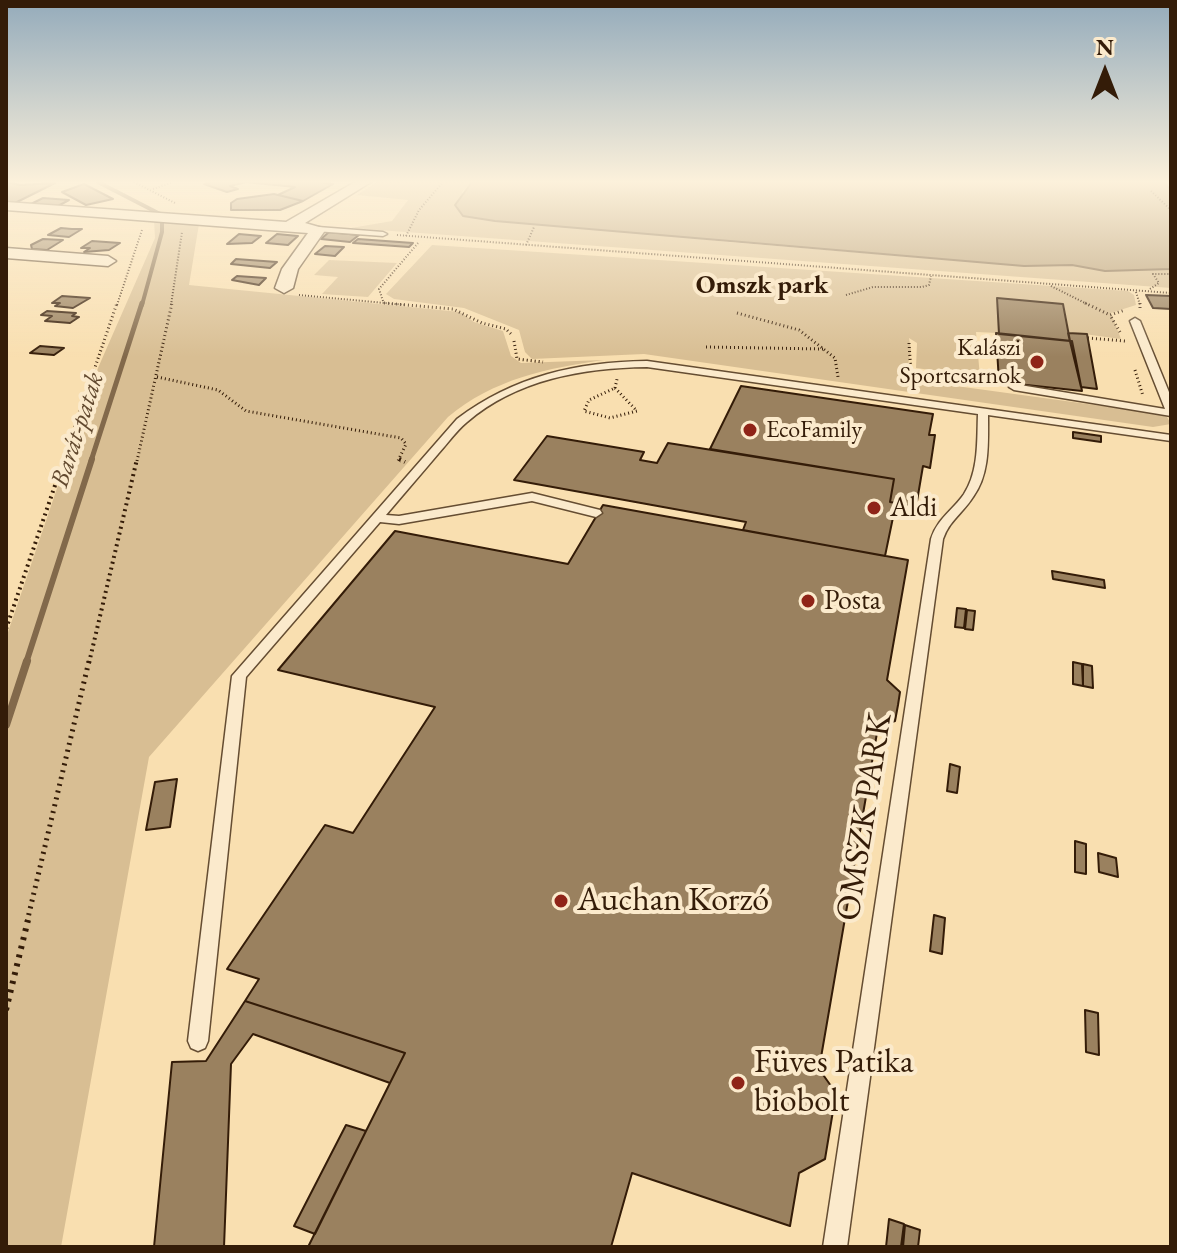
<!DOCTYPE html>
<html>
<head>
<meta charset="utf-8">
<style>
	body { margin:0 }
	#map { position:relative; width:1177px; height:1253px; overflow:hidden; background:#f9dfb0; font-family:"EB Garamond",serif }
	canvas { display:block }
	.frame { position:absolute; inset:0; border:8px solid #341c08; pointer-events:none }
	.north { position:absolute; left:1065px; top:32px; width:80px; height:80px; -webkit-text-stroke:6px #fbeacc; paint-order:stroke; rotate:0deg; font-size:22px; font-weight:700; line-height:32px; text-align:center; color:#341c08 }
	.north::after { content:''; display:block; margin:auto; width:28px; height:36px; background:#341c08; clip-path:polygon(50% 0,100% 100%,50% 72%,0 100%) }
</style>
</head>
<body>
<div id="map">
<canvas width="1177" height="1253"></canvas>
<div class="frame"></div>
<div class="north">N</div>
</div>
<script>
const g = document.querySelector('canvas').getContext('2d');
g.lineJoin = 'round';
function fillPath(path, color) { g.fillStyle = color; g.fill(path, 'evenodd'); }
function stroke(path, color, width, dash) { g.strokeStyle = color; g.lineWidth = width; g.lineCap = dash ? 'butt' : 'round'; g.setLineDash(dash || []); g.stroke(path); }
function label(font, color, halo, rows, align = 'center') {
  g.font = font + ' "EB Garamond",serif'; g.lineWidth = 8; g.setLineDash([]); g.textBaseline = 'middle'; g.strokeStyle = halo; g.fillStyle = color; for (const [text, x, y, turn = 0] of rows) {
    g.save(); g.translate(x, y); g.rotate((+turn || 0) * Math.PI / 180); g.textAlign = isNaN(turn) ? turn : align; if (halo) g.strokeText(text, 0, 0); g.fillText(text, 0, 0); g.restore();
  }
}
const green = new Path2D(`
	M377,182H472L462,192L474,217L495,221L513,218L728,242L1024,266L1072,265L1105,271L1171,269V288L351,228L392,221L408,200L357,195L322,218Z
	M154,221L199,224L189,285L460,312L474,322L503,331L511,356L521,363L604,360C548,368 493,379 448,417L149,757L61,1247H6V638L98,368L155,238Z
	M432,245L1128,291L1134,295L1136,305L1111,313L1121,339L1069,332L1064,305L998,298V333L976,332L980,377L916,368L917,343L909,338L911,350L905,379L1153,413L1167,417L1171,424L1153,427L644,354L532,359L525,352L519,330L464,308L394,299L386,294Z
	M329,260L397,263L368,297L322,294L338,277L314,275Z`);
const water = new Path2D(`
	M472,182H1165L1171,192V269L1105,271L1072,265L1024,266L495,221L463,216L455,205Z`);
const streamFar3 = new Path2D(`
	M98,182L162,215V232L142,305`);
const streamFar2 = new Path2D(`
	M91,461L142,303`);
const streamFar1 = new Path2D(`
	M26,663L92,459`);
const stream = new Path2D(`
	M6,725L27,661`);
const building = new Path2D(`
	M6,182L20,185L55,183L15,203L6,202Z
	M213,182H316L333,184L303,201L278,195L295,187L246,182L230,186L238,189L227,192L204,184Z
	M84,184L113,199L86,205L62,192Z
	M274,194L303,201L280,210H231V203L237,199Z
	M43,198L69,200L58,206L31,204Z
	M61,228L72,229H82L69,237L48,235Z
	M329,232L359,235L350,242L321,239Z
	M239,234L261,236L252,243L227,244Z
	M277,234L298,236L288,245L266,243Z
	M43,239L63,240L47,250L32,249L31,245Z
	M358,239L413,243L409,247L353,243Z
	M92,241L120,243L109,250L84,252L90,248H81Z
	M325,246L344,247L335,256L315,254Z
	M236,259L277,262L270,268L231,264Z
	M237,276L266,278L259,285L232,280Z
	M1146,295L1171,296V309L1153,308Z
	M62,296L90,298L73,308L55,306L60,303H52Z
	M997,298L1063,304L1070,341L999,334Z
	M47,311L76,313L72,316L79,317L70,323L45,321L52,316L41,315Z
	M996,333L1072,341L1082,391L999,382Z
	M1068,333L1087,334L1097,389L1081,387Z
	M40,346L64,348L54,355L30,353Z
	M741,386L933,414L929,435H935L930,468L923,466L916,507L890,502L894,479L710,449Z
	M1073,432L1101,436V442L1073,438Z
	M547,436L644,452L640,460L657,463L668,443L894,479L890,502L896,503L885,556L743,530L746,522L514,480Z
	M603,505L908,560L887,680L900,692L898,705L895,721L878,727L819,1069L836,1093L825,1159L799,1173L790,1226L632,1173L611,1247H308L405,1053L245,1001L259,979L227,969L325,825L353,833L435,707L278,670L395,531L568,564Z
	M1052,571L1104,580L1105,588L1053,579Z
	M957,608L966,609L964,628L955,627Z
	M967,610L975,611L973,630L965,629Z
	M1073,662L1082,664L1083,686L1073,684Z
	M1083,664L1092,666L1093,688L1083,686Z
	M950,764L960,767L957,793L947,791Z
	M177,779L170,827L146,830L155,782Z
	M1075,841L1086,844V874L1075,872Z
	M1098,853L1116,858L1118,877L1099,872Z
	M934,915L945,918L942,954L930,951Z
	M245,1001L405,1053L390,1083L253,1034L231,1064L224,1247H154L172,1062L206,1061Z
	M1085,1010L1098,1013L1099,1055L1086,1052Z
	M346,1125L366,1131L315,1234L294,1226Z
	M889,1219L904,1224L901,1247H886Z
	M905,1225L920,1230L918,1247H903Z`);
const pathFar4 = new Path2D(`
	M134,182L175,203
	M1166,182L1171,183
	M153,189L173,182
	M1151,191L1171,210
	M397,235L1171,293
	M406,236L419,210L443,182
	M526,245L534,227
	M1051,286L1089,305
	M1150,289L1159,283L1153,274H1171
	M1136,292L1140,305
	M299,295L406,305
	M846,295L873,287H922L929,285L931,276
	M383,301L379,289L418,243
	M117,305L142,230
	M171,305L182,232`);
const pathFar3 = new Path2D(`
	M384,303L453,309L482,323L506,329L512,335
	M1085,303L1110,315
	M1140,303V309
	M737,313L799,330L835,358L838,377
	M1120,332L1110,315L1125,310
	M1088,338L1125,341
	M514,341L517,359L543,362
	M909,343L911,373L1000,385
	M706,347L823,349
	M1135,370L1143,396
	M157,377L218,390L246,411L401,438L406,444L398,461H401
	M615,388L637,411L610,418L584,411L589,400Z
	M615,388L617,379
	M63,461L117,303
	M137,461L172,303`);
const pathFar2 = new Path2D(`
	M399,459L405,462
	M6,629L64,459
	M89,663L137,459`);
const pathFar1 = new Path2D(`
	M27,922L89,661`);
const path = new Path2D(`
	M6,1010L28,920`);
const service = new Path2D(`
	M318,227L383,232L387,234L383,236L315,231L314,229Z
	M1135,318L1140,321L1171,397V416L1014,390L1009,387L1014,384L1165,409L1130,321Z
	M647,361L1171,435V441L988,415C988,443 990,474 973,497C963,513 949,521 943,539L847,1247H823L931,539C937,519 953,510 964,494C979,471 977,440 978,414L647,367C583,368 517,379 467,422C456,431 448,443 438,454C421,474 403,495 386,515L399,516L532,493L600,510L602,513L596,517L532,501L399,524L380,522L246,677L208,1041L205,1048L198,1051L191,1048L188,1041L232,676L457,419C514,376 577,362 647,361Z`);
const minor = new Path2D(`
	M355,182H371L305,223L326,229L298,269L293,288L284,293L275,288L282,269L308,233L6,210V202L286,222Z
	M6,248L108,256L116,261L108,266L6,258Z`);
const markers = [
	[1037,362,8,"#8f2418"],
	[750,430,8,"#8f2418"],
	[874,508,8,"#8f2418"],
	[808,601,8,"#8f2418"],
	[561,901,8,"#8f2418"],
	[738,1083,8,"#8f2418"]
];
const farPoinames = [
	["Kalászi",1021,348],
	["Sportcsarnok",1021,376],
	["EcoFamily",766,430,"left"]
];
const farNeighbourhoodnames = [
	["Omszk park",762,286]
];
const farWaternames = [
	["Barát-patak",78,430,-72]
];
const poiNames = [
	["Aldi",890,508],
	["Posta",824,601]
];
const nearStreetnames = [
	["OMSZK PARK",865,817,-81]
];
const nearPoinames = [
	["Auchan Korzó",577,901],
	["Füves Patika",754,1063],
	["biobolt",754,1102]
];
fillPath(green, '#d8be93');
fillPath(water, '#b69d77');
stroke(water, '#82694b', 2);
stroke(streamFar3, '#82694b', 4);
stroke(streamFar2, '#82694b', 5);
stroke(streamFar1, '#82694b', 6);
stroke(stream, '#82694b', 8);
fillPath(building, '#9a815f');
stroke(building, '#341c08', 2);
stroke(service, '#654d32', 3);
stroke(minor, '#654d32', 3);
stroke(pathFar4, '#341c08', 2, [1, 2]);
stroke(pathFar3, '#341c08', 3, [1, 3]);
stroke(pathFar2, '#341c08', 4, [2, 4]);
stroke(pathFar1, '#341c08', 5, [2, 5]);
stroke(path, '#341c08', 6, [3, 6]);
fillPath(service, '#fbeacc');
fillPath(minor, '#fbeacc');
const sky = g.createLinearGradient(0, 0, 0, 357);
sky.addColorStop(0, '#94abbb');
sky.addColorStop(0.51, '#fcf1db');
sky.addColorStop(1, '#fcf1db00');
g.fillStyle = sky;
g.fillRect(0, 0, 1177, 357);
for (const [x, y, r, color] of markers) { const dot = new Path2D(); dot.arc(x, y, r, 0, 2 * Math.PI); g.fillStyle = color; g.fill(dot); stroke(dot, '#fbeacc', 3); }
label('24px', '#341c08', '#fbeacc', farPoinames, 'right');
label('bold 26px', '#341c08', '#fbeacc', farNeighbourhoodnames);
label('italic 26px', '#62492f', '#fbeacc', farWaternames);
label('28px', '#341c08', '#fbeacc', poiNames, 'left');
label('34px', '#341c08', '#fbeacc', nearStreetnames);
label('34px', '#341c08', '#fbeacc', nearPoinames, 'left');
</script>
</body>
</html>
